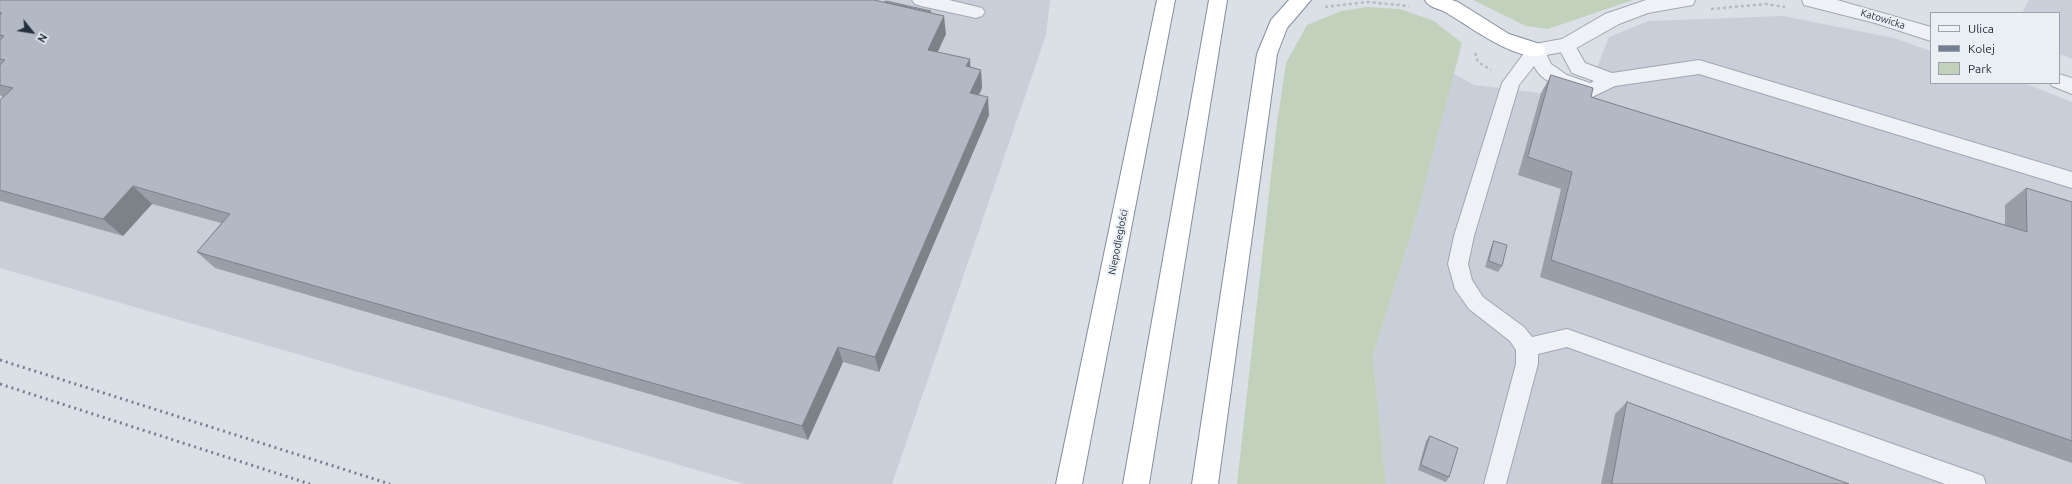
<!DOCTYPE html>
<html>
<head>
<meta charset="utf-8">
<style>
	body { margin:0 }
	#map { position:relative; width:2072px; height:484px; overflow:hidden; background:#dbe0e7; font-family:Ubuntu,sans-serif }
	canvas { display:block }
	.legend { position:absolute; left:1930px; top:12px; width:130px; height:72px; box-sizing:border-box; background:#eaeff4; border:1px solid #9ba2ab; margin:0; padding:5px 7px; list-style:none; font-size:12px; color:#242f3d }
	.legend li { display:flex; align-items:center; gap:8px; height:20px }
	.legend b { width:20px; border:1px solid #9ba2ab }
	.north { position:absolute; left:12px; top:12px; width:40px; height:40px; -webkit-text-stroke:3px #eaeff4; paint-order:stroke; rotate:120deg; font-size:11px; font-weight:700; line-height:16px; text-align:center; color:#242f3d }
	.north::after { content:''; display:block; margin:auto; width:14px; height:18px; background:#242f3d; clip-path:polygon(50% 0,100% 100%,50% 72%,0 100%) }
</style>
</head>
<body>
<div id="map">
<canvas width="2072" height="484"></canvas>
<ul class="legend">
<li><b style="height:5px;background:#eef1f5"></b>Ulica</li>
<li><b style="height:5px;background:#748091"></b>Kolej</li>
<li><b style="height:11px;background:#c2d1bb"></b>Park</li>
</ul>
<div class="north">N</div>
</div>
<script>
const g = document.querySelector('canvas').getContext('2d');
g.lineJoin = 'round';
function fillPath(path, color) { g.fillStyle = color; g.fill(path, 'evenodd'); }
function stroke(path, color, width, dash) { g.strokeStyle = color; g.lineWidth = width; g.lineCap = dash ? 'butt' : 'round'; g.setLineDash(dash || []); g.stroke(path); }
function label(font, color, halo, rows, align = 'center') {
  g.font = font + ' Ubuntu,sans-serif'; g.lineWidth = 4; g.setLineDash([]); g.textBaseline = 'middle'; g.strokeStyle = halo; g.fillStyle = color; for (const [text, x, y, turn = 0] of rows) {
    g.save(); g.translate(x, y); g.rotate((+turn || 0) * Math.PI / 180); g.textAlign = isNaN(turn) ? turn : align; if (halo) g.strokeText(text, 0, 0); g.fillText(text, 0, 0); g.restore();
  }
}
const built = new Path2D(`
	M0,0H1050L1046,35L892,484H745L0,268Z
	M2029,0H2072V59L2059,54V13H2022Z
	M1783,16L1894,38L1931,51V83H2024L2072,102V484H1386L1373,356L1416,219L1453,73L1474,85L1541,93L1582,106L1609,37L1648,21Z`);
const green = new Path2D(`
	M1473,0H1633L1548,29L1526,26Z
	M1367,7L1400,9L1434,21L1462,43L1416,219L1373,356L1386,484H1237L1276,130L1286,63L1307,25L1341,11Z`);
const path = new Path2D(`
	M1325,7L1367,2L1409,6
	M1711,9L1766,4L1785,7
	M1475,53L1478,62L1491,70`);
const service = new Path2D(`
	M912,0H949L982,8L985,12L982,16L976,18L921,6L915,4Z
	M1566,39L1572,40L1585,63L1612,73L1699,60L2072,172V188L1699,74L1615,86L1592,97C1573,91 1543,86 1534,66L1519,85L1474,236L1468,264L1472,280L1483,297L1524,327L1532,337L1567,329L1975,473L1983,476L1986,484H1945L1567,347L1538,354V364L1506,484H1484L1516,364V350L1510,341L1469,309L1455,289L1448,264L1454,236L1502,83L1530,45L1536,43L1542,45L1551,64L1567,75L1590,83L1594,81L1572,73L1557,45L1560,40Z`);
const tertiary = new Path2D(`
	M1646,0H1695L1693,5L1648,13L1619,24L1573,50L1536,57L1529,55L1526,50L1529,45L1562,39L1605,14Z
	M1802,0H1837L1931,27V41L1875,23L1804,5Z
	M2059,74L2072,78V94L2052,86L2050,83H2059Z`);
const motorway = new Path2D(`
	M1157,0H1175L1082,484H1056Z
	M1209,0H1227L1149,484H1123Z
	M1289,0H1311L1287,28L1277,54L1218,484H1192L1257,54L1271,20Z
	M1425,0H1452L1458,2L1509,34L1543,45L1546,50L1543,55C1517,63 1468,25 1445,12C1438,8 1429,8 1425,0Z`);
const rail = new Path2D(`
	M0,360L390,484
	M0,384L310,484`);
const wall = new Path2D(`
	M0,0L931,11V13L946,34L937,52L970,67L981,70L982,88L979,95L989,115L879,372L843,362L808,440L215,268L197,252L221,223L152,204L123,236L0,201V100L3,97L0,95Z
	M1551,75L1591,97L2005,225V205L2026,188L2072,202V463L1540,277L1561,189L1518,175L1541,93Z
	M1494,241L1502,266L1498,272L1485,267L1491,247Z
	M1627,402L1849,484H1601L1615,414Z
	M1430,436L1449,477L1446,482L1418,470L1426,441Z`);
const shadedWall = new Path2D(`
	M944,16L946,34L930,69L928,50Z
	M970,59L971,78L966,66Z
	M981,70L982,88L971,111L970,93Z
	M988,97L989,115L879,372L875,357Z
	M133,186L152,204L123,236L103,219Z
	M838,347L843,362L808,440L802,426Z`);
const building = new Path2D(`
	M0,0H874L944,16L928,50L970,59L966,66L981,70L970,93L988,97L875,357L838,347L802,426L197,252L230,214L133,186L103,219L0,190V100L13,88L0,85V65L5,60L0,59V40L4,36L0,35V15L2,13L0,12Z
	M886,1L931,11L930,12L885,2Z
	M1551,75L1593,88L1591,97L2027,232L2026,188L2072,202V441L1551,260L1572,172L1528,157Z
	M1494,241L1507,245L1502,266L1489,261Z
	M1627,402L1849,484H1612Z
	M1430,436L1458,448L1449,477L1421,465Z`);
const streetNames = [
	["Katowicka",1883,19,17],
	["Niepodległości",1118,242,-79]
];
fillPath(built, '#c9cfd9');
fillPath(green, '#c2d1bb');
stroke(service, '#a0a7b1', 2);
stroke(tertiary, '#a0a7b1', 2);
stroke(motorway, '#818e9e', 2);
stroke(path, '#b5bbc1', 2.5, [3, 3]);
fillPath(service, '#eef1f5');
fillPath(tertiary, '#eef1f5');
fillPath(motorway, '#fff');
stroke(rail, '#748091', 3, [2, 4]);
fillPath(wall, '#999fa9');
fillPath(shadedWall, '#7d8289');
fillPath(building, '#b2b9c4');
stroke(building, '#7d8289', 1);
label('10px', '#242f3d', '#eaeff4', streetNames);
</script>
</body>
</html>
